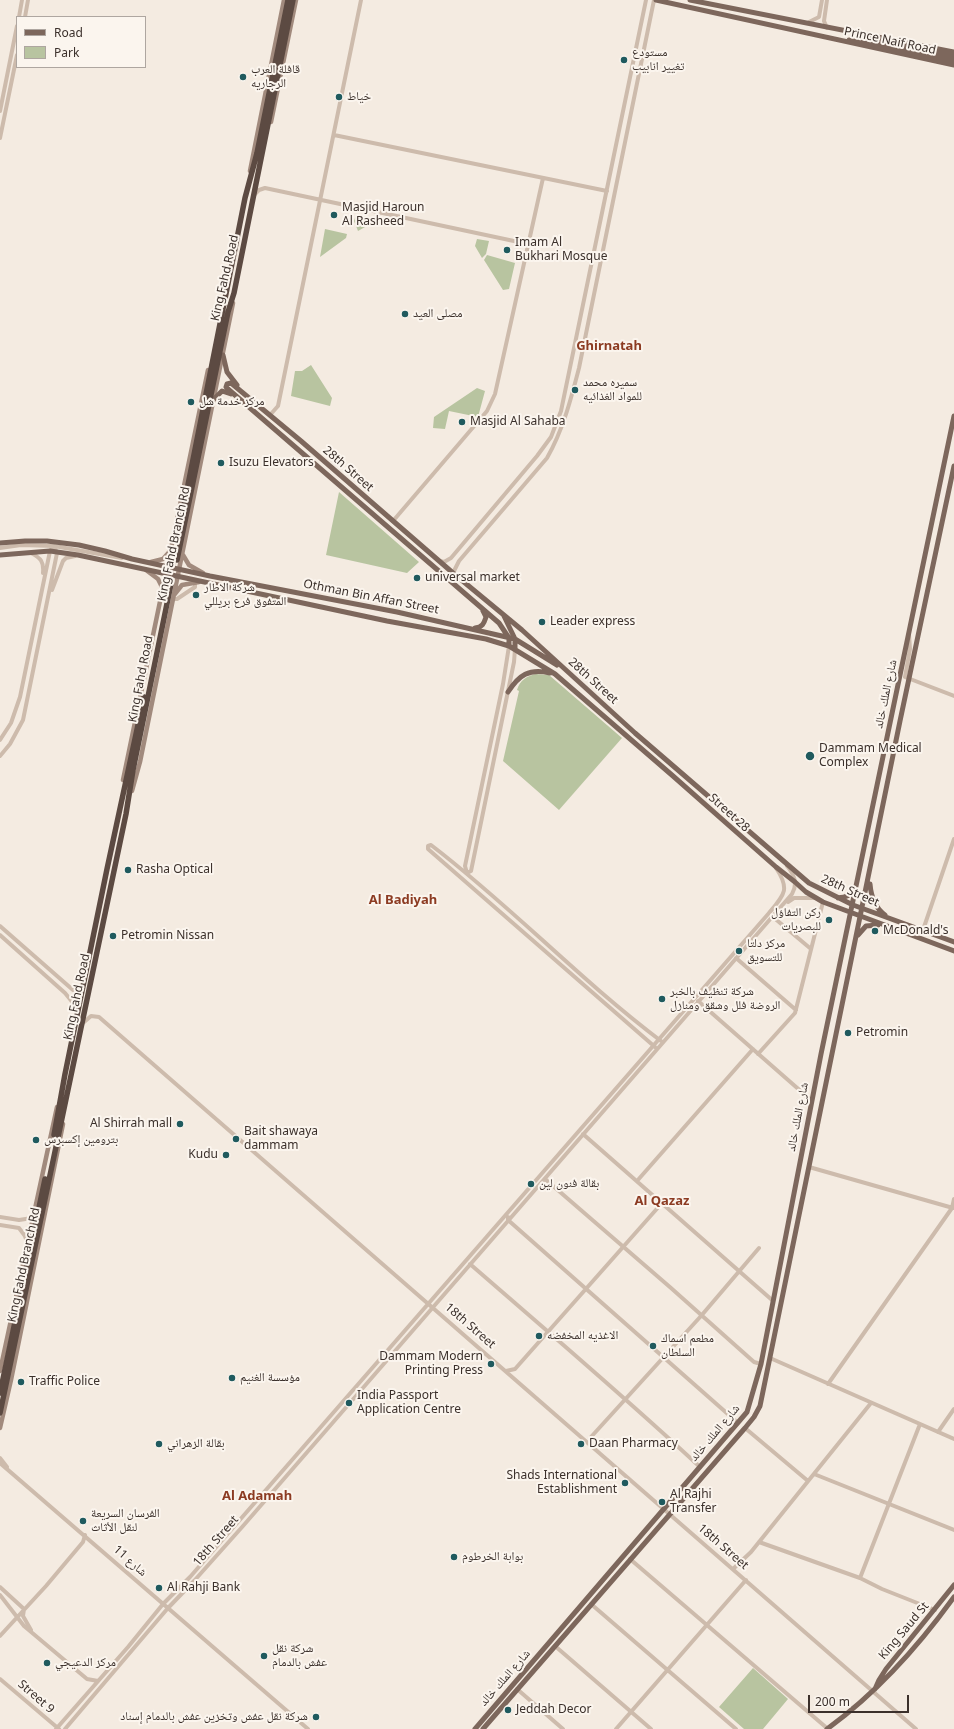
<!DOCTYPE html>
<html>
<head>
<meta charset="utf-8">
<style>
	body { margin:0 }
	#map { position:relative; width:954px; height:1729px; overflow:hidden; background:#f4ebe1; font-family:"Noto Sans",sans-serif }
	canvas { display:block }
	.legend { position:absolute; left:16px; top:16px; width:130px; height:52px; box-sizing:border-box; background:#fbf5ee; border:1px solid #aea6a0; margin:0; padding:5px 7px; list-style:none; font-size:12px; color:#3b302b }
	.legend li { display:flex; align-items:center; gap:8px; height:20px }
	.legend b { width:20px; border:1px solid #aea6a0 }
	.scale { position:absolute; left:808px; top:1695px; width:101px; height:18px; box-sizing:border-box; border:2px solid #3b302b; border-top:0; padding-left:5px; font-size:12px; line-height:14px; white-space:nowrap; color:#3b302b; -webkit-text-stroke:3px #fbf5ee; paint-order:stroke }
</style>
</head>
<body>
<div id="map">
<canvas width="954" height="1729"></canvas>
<ul class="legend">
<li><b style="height:5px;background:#7d675c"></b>Road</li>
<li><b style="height:11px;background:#b8c4a0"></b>Park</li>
</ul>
<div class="scale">200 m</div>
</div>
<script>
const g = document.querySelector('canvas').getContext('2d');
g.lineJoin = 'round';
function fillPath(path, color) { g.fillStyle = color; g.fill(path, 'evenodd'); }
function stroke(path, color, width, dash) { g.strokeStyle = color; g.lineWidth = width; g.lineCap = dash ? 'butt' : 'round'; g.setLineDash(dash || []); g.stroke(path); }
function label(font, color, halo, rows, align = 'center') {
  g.font = font + ' "Noto Sans","Noto Naskh Arabic",sans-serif'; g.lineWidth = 4; g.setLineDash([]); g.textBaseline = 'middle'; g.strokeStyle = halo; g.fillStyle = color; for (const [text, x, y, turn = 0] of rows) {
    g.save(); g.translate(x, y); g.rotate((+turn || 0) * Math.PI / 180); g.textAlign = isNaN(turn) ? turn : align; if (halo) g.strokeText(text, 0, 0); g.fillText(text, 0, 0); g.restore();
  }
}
const green = new Path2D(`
	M356,215L367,217L365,227L358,231L354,221Z
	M325,229L347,234L346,238L320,257Z
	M477,239L489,241L486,254L482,258L475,246Z
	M487,255L515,263L509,289L503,290L484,260Z
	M311,365L332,398L330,406L291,396L295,371H302Z
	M477,388L485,391L478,417L449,411L445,429L433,428L434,417Z
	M339,492L419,562L407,573L326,555Z
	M536,674L549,675L622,738L559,810L503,761L519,691L517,690C520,680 527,676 536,674Z
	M753,1668L788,1699L763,1729H744L719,1707Z`);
const motorwayTunnel = new Path2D(`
	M168,583L174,559`);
const tertiary = new Path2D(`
	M827,0L824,21L827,28
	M19,17L22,0
	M25,17L28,0
	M809,22L819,17L822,0
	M0,111L17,26
	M334,135L607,191
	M0,138L17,55
	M254,195L259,190L265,188L528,244
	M270,415L278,406L361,0
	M393,521L487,411L495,394L543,178
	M0,548L21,545L54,546L57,553L23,720L10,744L0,756
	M31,553C41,558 44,562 43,573
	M440,561L444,562L451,558L537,456L551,437L561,411L646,0
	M453,573L459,561L547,458C563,430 571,399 579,368L654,0
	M52,590L63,561L66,558L75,556
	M173,599H177L195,587V582
	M909,635L910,649L905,677L954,696
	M509,646L503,684L465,866L467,873L471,871L514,662L515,649
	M0,740L11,723L20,697L50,551L54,546L122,558
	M788,902L794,898H816
	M773,917L811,949
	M0,926L73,990L77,991L82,987
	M923,930L954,839
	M0,935L65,993L78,1009
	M736,958L796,1010
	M698,1001L812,1101
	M83,1023L91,1016L99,1017L916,1729
	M655,1047L428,849V846L431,845C511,906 580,980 661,1041
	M758,1054L795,1013L823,902
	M583,1134L772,1300
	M809,1167L953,1208
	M545,1179L671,1288L754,1362L761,1364
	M637,1181L753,1049
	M0,1217L19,1220L32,1218
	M508,1217V1220L738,1423
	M0,1225L19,1228L25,1236L27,1242
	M470,1264C547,1331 625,1397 700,1467
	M770,1358L954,1439
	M506,1371L515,1369L662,1203
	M828,1384L952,1208L954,1199
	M745,1428L808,1481
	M938,1432L954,1409
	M590,1444L591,1437L701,1316L759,1248
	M0,1458L7,1467
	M0,1463L308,1729
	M814,1474L954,1530
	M759,1542L860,1578L882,1589L935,1610
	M630,1559L828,1729
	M733,1569L751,1552L871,1403
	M860,1578L920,1424
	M0,1587L24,1609L23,1616L31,1630
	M0,1595L24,1626L87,1679L98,1681
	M591,1604L736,1729
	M0,1636L46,1586L83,1542L85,1535
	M555,1646L651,1729
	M0,1679L59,1729
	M517,1689L563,1729
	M56,1729L128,1647L163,1604L190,1577L769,913C785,894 790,889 776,868
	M65,1729L168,1608L194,1581L243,1526L792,894C798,884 794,874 787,866
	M616,1729L746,1580`);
const secondary = new Path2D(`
	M271,122L296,0
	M250,171L284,0
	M183,555L189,565L203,573
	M151,562L163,559L171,550
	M146,570L158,579L162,587
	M174,595L182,585L199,582
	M123,780L208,370
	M132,791L140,762L233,303
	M0,1371L57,1107
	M0,1428L11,1380L63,1124`);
const primary = new Path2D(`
	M656,0L954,65
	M690,0L954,52
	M859,37L954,57
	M849,40L954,61
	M223,355L227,372L237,385
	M214,399L222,391L231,394
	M0,543L25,541H47L79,545L105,551L132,559L210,576L397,612L515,639L557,665
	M0,555L50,551L78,555L387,621L486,639L509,646L555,674L673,776L776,867L795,882L806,892L823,902L954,951
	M504,616L515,639V649
	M475,628C483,627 484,623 486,617L483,611
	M509,646V638L499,623L228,389L226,387L227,384L231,383L301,441L453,573L522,630L635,733L809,883L853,905L954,942
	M508,692C519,675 529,668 550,673
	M870,884C871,896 874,907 885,915
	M838,898C846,897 850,896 855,889
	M858,935L866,926L878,925
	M875,1689L879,1680L886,1669L954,1585
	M475,1729L747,1412L761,1364L821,1054L954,416
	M483,1729L745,1428L754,1417L760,1406L900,721L954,466
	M827,1729C878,1692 918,1647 954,1597`);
const motorway = new Path2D(`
	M182,515L245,198L257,153L288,0
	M177,560L228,312L234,293L293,0
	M54,1135L65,1074L107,869L144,697
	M0,1393L45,1179
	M0,1413L126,814L133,770L171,584`);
const markers = [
	[624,60,4,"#1f5a5e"],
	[243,77,4,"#1f5a5e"],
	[339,97,4,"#1f5a5e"],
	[334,215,4,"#1f5a5e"],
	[507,250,4,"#1f5a5e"],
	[405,314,4,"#1f5a5e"],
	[575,390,4,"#1f5a5e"],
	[191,402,4,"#1f5a5e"],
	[462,422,4,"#1f5a5e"],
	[221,463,4,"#1f5a5e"],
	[417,578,4,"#1f5a5e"],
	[196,595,4,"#1f5a5e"],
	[542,622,4,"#1f5a5e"],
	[810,756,5,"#1f5a5e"],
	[128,870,4,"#1f5a5e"],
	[829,920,4,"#1f5a5e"],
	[875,931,4,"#1f5a5e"],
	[113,936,4,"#1f5a5e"],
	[739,951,4,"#1f5a5e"],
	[662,999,4,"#1f5a5e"],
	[848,1033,4,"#1f5a5e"],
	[180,1124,4,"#1f5a5e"],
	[236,1139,4,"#1f5a5e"],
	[36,1140,4,"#1f5a5e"],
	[226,1155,4,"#1f5a5e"],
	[531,1184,4,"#1f5a5e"],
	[539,1336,4,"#1f5a5e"],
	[653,1346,4,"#1f5a5e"],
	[491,1364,4,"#1f5a5e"],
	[232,1378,4,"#1f5a5e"],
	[21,1382,4,"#1f5a5e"],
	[349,1403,4,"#1f5a5e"],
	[159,1444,4,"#1f5a5e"],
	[581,1444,4,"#1f5a5e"],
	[625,1483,4,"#1f5a5e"],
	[662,1502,4,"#1f5a5e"],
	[83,1521,4,"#1f5a5e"],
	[454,1557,4,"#1f5a5e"],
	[159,1588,4,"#1f5a5e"],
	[264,1656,4,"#1f5a5e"],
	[47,1663,4,"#1f5a5e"],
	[508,1710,4,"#1f5a5e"],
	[316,1717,4,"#1f5a5e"]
];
const streetNames = [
	["Prince Naif Road",890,41,12],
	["King Fahd Road",225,278,-77],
	["28th Street",348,469,41],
	["King Fahd Branch Rd",174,544,-78],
	["Othman Bin Affan Street",371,597,11],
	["King Fahd Road",141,679,-79],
	["28th Street",593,681,42],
	["شارع الملك خالد",886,694,-78],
	["Street 28",729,813,42],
	["28th Street",850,891,24],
	["King Fahd Road",77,997,-78],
	["شارع الملك خالد",798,1117,-79],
	["King Fahd Branch Rd",24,1265,-78],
	["18th Street",470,1326,41],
	["شارع الملك خالد",715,1433,-50],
	["18th Street",216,1541,-49],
	["18th Street",723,1547,41],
	["شارع 11",130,1561,41],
	["King Saud St",904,1631,-50],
	["شارع الملك خالد",505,1678,-49],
	["Street 9",36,1697,41]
];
const poiNames = [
	["مستودع",632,53],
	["تغيير انابيب",632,67],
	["قافلة العرب",251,70],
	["الرجاريه",251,84],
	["خياط",347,97],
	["Masjid Haroun",342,208],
	["Al Rasheed",342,222],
	["Imam Al",515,243],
	["Bukhari Mosque",515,257],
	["مصلى العيد",413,314],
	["سميره محمد",583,383],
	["للمواد الغذائيه",583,397],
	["مركز خدمة شل",199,402],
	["Masjid Al Sahaba",470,422],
	["Isuzu Elevators",229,463],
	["universal market",425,578],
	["شركة الاطار",204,588],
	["المتفوق فرع بريللي",204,602],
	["Leader express",550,622],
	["Dammam Medical",819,749],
	["Complex",819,763],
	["Rasha Optical",136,870],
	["ركن التفاؤل",821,913,"right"],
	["للبصريات",821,927,"right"],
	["McDonald's",883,931],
	["Petromin Nissan",121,936],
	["مركز دلتا",747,944],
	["للتسويق",747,958],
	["شركة تنظيف بالخبر",670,992],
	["الروضة فلل وشقق ومنازل",670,1006],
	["Petromin",856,1033],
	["Al Shirrah mall",172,1124,"right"],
	["Bait shawaya",244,1132],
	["dammam",244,1146],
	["بترومين إكسبرس",44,1140],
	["Kudu",218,1155,"right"],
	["بقالة فنون لين",539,1184],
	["الاغذيه المخفضه",547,1336],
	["مطعم اسماك",661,1339],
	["السلطان",661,1353],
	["Dammam Modern",483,1357,"right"],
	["Printing Press",483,1371,"right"],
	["مؤسسة الغنيم",240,1378],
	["Traffic Police",29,1382],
	["India Passport",357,1396],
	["Application Centre",357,1410],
	["بقالة الزهراني",167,1444],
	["Daan Pharmacy",589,1444],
	["Shads International",617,1476,"right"],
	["Establishment",617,1490,"right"],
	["Al Rajhi",670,1495],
	["Transfer",670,1509],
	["الفرسان السريعة",91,1514],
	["لنقل الأثاث",91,1528],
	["بوابة الخرطوم",462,1557],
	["Al Rahji Bank",167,1588],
	["شركة نقل",272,1649],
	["عفش بالدمام",272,1663],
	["مركز الدعيجي",55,1663],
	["Jeddah Decor",516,1710],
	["شركة نقل عفش وتخزين عفش بالدمام إسناد",308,1717,"right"]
];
const neighbourhoodNames = [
	["Ghirnatah",609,346],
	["Al Badiyah",403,900],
	["Al Qazaz",662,1201],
	["Al Adamah",257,1496]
];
fillPath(green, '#b8c4a0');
stroke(motorwayTunnel, '#cfc6bd', 5.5, [5.5, 3]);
stroke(tertiary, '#cdbbac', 4);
stroke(secondary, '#a18a7d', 4.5);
stroke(primary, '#7d675c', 5);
stroke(motorway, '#5c4a42', 5.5);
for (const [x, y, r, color] of markers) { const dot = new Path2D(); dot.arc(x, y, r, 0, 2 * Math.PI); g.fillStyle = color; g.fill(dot); stroke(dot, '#fbf5ee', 1.5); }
label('12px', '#3b302b', '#fbf5ee', streetNames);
label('12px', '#3b302b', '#fbf5ee', poiNames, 'left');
label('bold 13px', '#8c3b22', '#fbf5ee', neighbourhoodNames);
</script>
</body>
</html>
